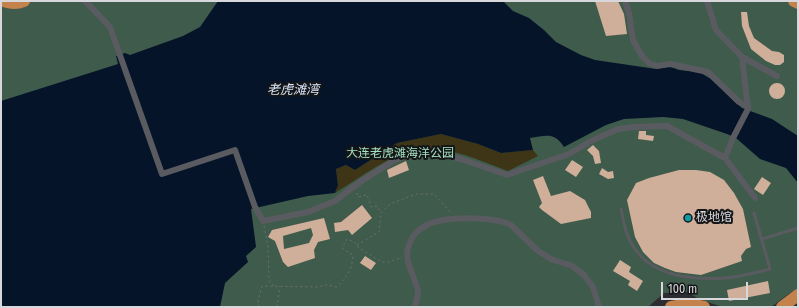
<!DOCTYPE html>
<html>
<head>
<meta charset="utf-8">
<style>
	body { margin:0 }
	#map { position:relative; width:799px; height:308px; overflow:hidden; background:#2c2d33; font-family:"Fira Sans Condensed",sans-serif }
	canvas { display:block }
	.frame { position:absolute; inset:0; border:2px solid #d8d8dc; pointer-events:none }
	.scale { position:absolute; left:661px; top:282px; width:87px; height:18px; box-sizing:border-box; border:2px solid #d8d8dc; border-top:0; padding-left:5px; font-size:12px; line-height:14px; white-space:nowrap; color:#d8d8dc; -webkit-text-stroke:3px #151618; paint-order:stroke }
</style>
</head>
<body>
<div id="map">
<canvas width="799" height="308"></canvas>
<div class="frame"></div>
<div class="scale">100 m</div>
</div>
<script>
const g = document.querySelector('canvas').getContext('2d');
g.lineJoin = 'round';
function fillPath(path, color) { g.fillStyle = color; g.fill(path, 'evenodd'); }
function stroke(path, color, width, dash) { g.strokeStyle = color; g.lineWidth = width; g.lineCap = dash ? 'butt' : 'round'; g.setLineDash(dash || []); g.stroke(path); }
function label(font, color, halo, rows, align = 'center') {
  g.font = font + ' "Fira Sans Condensed","Noto Sans SC",sans-serif'; g.lineWidth = 4; g.setLineDash([]); g.textBaseline = 'middle'; g.strokeStyle = halo; g.fillStyle = color; for (const [text, x, y, turn = 0] of rows) {
    g.save(); g.translate(x, y); g.rotate((+turn || 0) * Math.PI / 180); g.textAlign = isNaN(turn) ? turn : align; if (halo) g.strokeText(text, 0, 0); g.fillText(text, 0, 0); g.restore();
  }
}
const green = new Path2D(`
	M1,1H785L798,8V289L790,293L771,307H723L701,300L687,292L664,293L648,307H1Z`);
const sand = new Path2D(`
	M441,134L478,144L501,153L533,150L538,156L508,171C484,162 445,144 419,149C390,154 360,178 335,193L338,184L336,169L346,165L355,170L397,143Z`);
const water = new Path2D(`
	M218,1H503L513,11L529,18L544,30L556,42L581,55L595,60L656,69L669,66L679,70L699,72L711,79L742,108L772,119L798,136V183L786,168L760,159L736,138L727,134L683,119L663,117L624,119L606,125L564,147C554,131 545,136 530,138L533,150L501,153L478,144L441,134L397,143L355,170L346,165L336,169L338,185L335,193L308,196L251,209L256,247L246,256L248,262L225,283L220,307H1V101L118,64L116,56L125,53L130,55L183,36L200,27Z`);
const building = new Path2D(`
	M595,1H618L624,14L627,34L606,36Z
	M741,12H747L749,26L754,38L772,51L779,52L784,55V62L780,65H775L766,61L751,49L742,26Z
	M769 91a8 8 0 1 1 16 0a8 8 0 1 1-16 0Z
	M639,131H646V135L654,136L653,141L638,139Z
	M593,145L599,151L601,163L595,164L593,156L587,150Z
	M572,160L583,167L576,177L565,170Z
	M406,161L409,170L389,178L387,170Z
	M602,168L608,172L613,171L614,178L608,179L599,174Z
	M679,170H696L710,172L724,180L734,193L743,209L751,247L746,249L741,256L742,261L701,275L676,272L665,268L654,263L643,252L635,237L627,200L636,183L649,178Z
	M543,176L551,196L570,191L585,200L591,212V218L561,224L542,210L539,207L542,203L533,180Z
	M762,177L771,183L763,195L754,189Z
	M362,205L372,218L352,235L348,230L335,232L334,223L341,222Z
	M324,218L330,239L318,242L314,250L315,258L288,267L283,262L275,241L268,237L272,230ZM311,228L313,235L309,243L284,249L283,236Z
	M365,256L376,263L371,270L360,263Z
	M620,260L631,267L629,272L643,281L637,291L628,285L630,281L613,271Z
	M768,281L770,293L729,301L727,290Z`);
const path = new Path2D(`
	M357,193L358,197L367,195L371,207L377,206L381,213
	M264,226L268,247L269,281L274,286
	M357,245L379,232L381,213L390,204L416,194H434L451,213
	M259,307L258,301L262,286L317,287L327,285L337,287C347,276 352,271 353,255L342,248L347,239L354,242L359,248L382,262H389L402,257
	M277,307L280,286`);
const lane = new Path2D(`
	M621,209C624,223 626,237 635,249C654,277 694,280 725,278C740,277 755,273 770,269L754,213
	M762,239L798,228`);
const street = new Path2D(`
	M85,1L110,27L162,174L235,150L255,207L263,221L308,212L335,201L360,182L393,161L405,156L439,153L464,160L507,175L569,154L591,141L618,129L634,127L667,126L725,158L755,198
	M625,1L629,13L633,40L642,56L649,63L657,66L670,64L708,72L739,102L748,107
	M707,1L716,30L742,57L777,76
	M725,158L733,138L748,109L742,57
	M415,307C416,302 418,297 418,292C416,278 404,262 408,248C410,241 415,232 422,228C426,225 433,222 439,221C454,217 497,217 511,225L538,251L551,259L572,266L584,275L593,287L599,307`);
const highway = new Path2D(`
	M3,1C11,4 17,4 24,1
	M794,1L798,3
	M671,307L689,304L704,307
	M782,307L798,295`);
const markers = [
	[688,218,4,"#0f9aa8"]
];
const parkNames = [
	["大连老虎滩海洋公园",400,154]
];
const poiNames = [
	["极地馆",696,218]
];
const waterNames = [
	["老虎滩湾",293,90]
];
fillPath(green, '#3f5b4c');
fillPath(sand, '#3d3515');
fillPath(water, '#051429');
fillPath(building, '#cfaf99');
stroke(path, '#6d6e73', 1, [2, 3]);
stroke(lane, '#5a5b61', 3);
stroke(street, '#5a5b61', 6);
stroke(highway, '#c4824d', 12);
for (const [x, y, r, color] of markers) { const dot = new Path2D(); dot.arc(x, y, r, 0, 2 * Math.PI); g.fillStyle = color; g.fill(dot); stroke(dot, '#151618', 1.5); }
label('12px', '#a3e0bf', '#151618', parkNames);
label('12px', '#d8d8dc', '#151618', poiNames, 'left');
label('italic 13px', '#d7e5f9', '#151618', waterNames);
</script>
</body>
</html>
